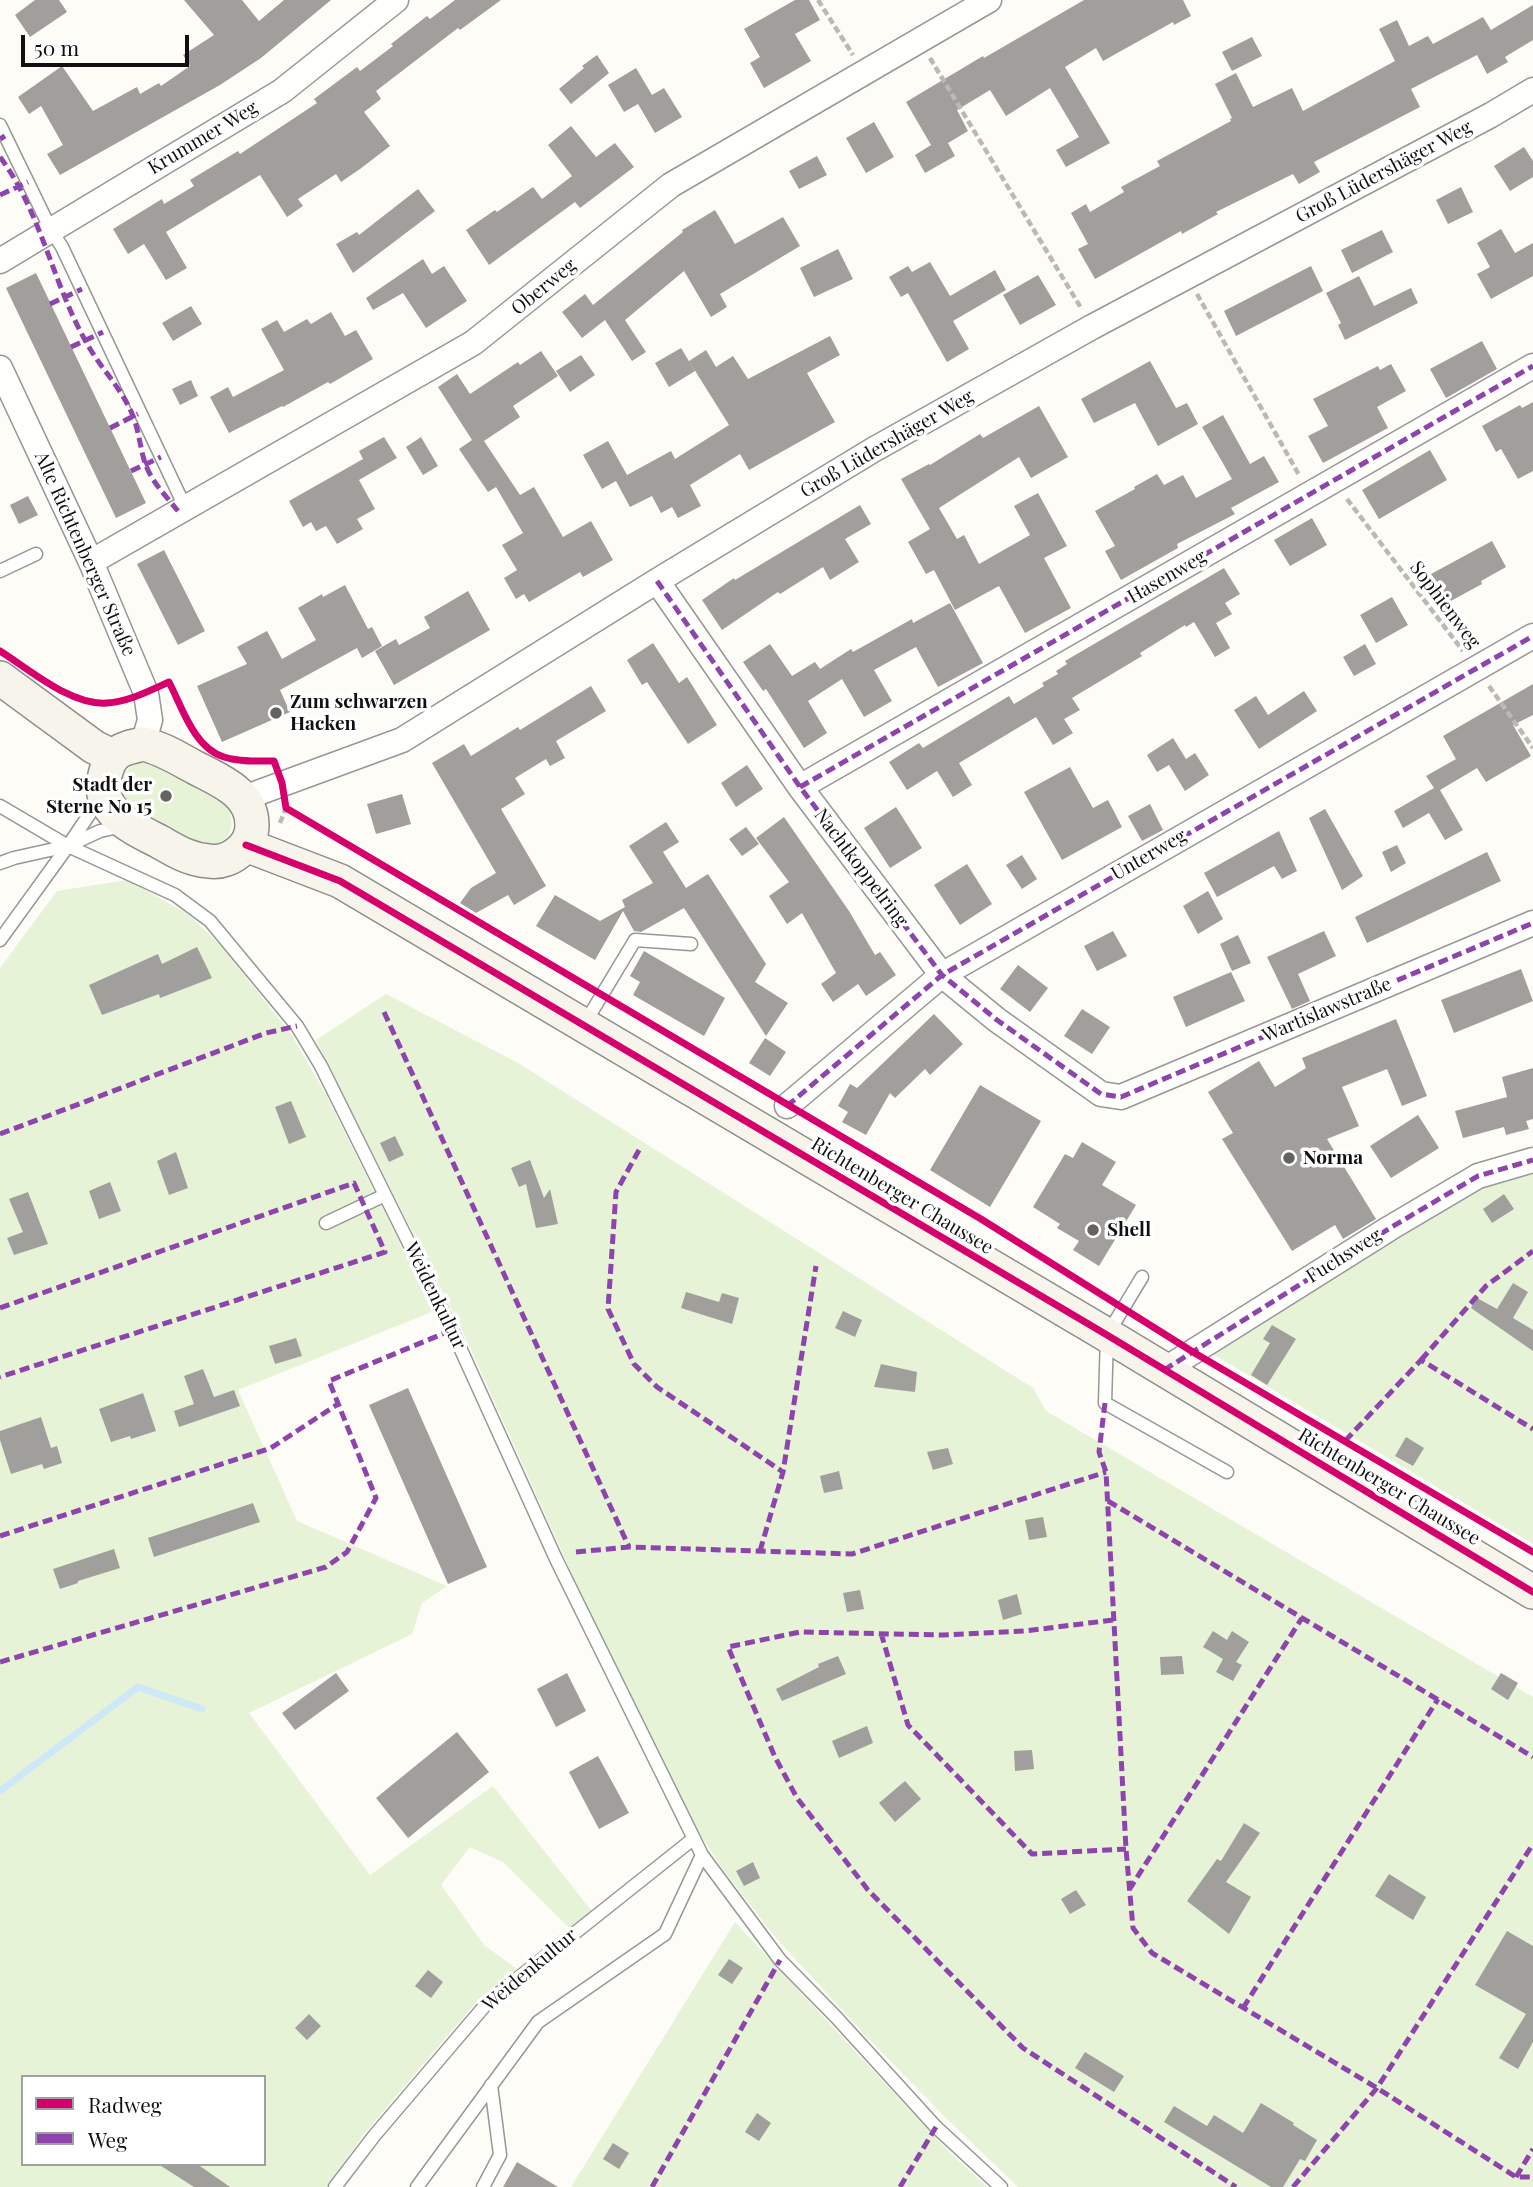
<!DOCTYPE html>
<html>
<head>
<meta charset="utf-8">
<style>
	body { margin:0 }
	#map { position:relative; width:1533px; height:2187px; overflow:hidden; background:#fdfcf7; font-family:"Playfair Display",serif }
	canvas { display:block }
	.legend { position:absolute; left:21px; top:2075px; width:245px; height:91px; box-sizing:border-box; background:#fff; border:2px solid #a0a0a0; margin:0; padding:9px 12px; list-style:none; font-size:21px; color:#111 }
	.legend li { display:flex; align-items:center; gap:14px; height:35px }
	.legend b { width:35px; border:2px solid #a0a0a0 }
	.scale { position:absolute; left:21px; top:35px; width:168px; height:32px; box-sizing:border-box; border:4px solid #111; border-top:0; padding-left:9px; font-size:21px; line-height:24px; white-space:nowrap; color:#111; -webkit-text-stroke:5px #fff; paint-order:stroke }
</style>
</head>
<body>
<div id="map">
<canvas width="1533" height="2187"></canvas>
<ul class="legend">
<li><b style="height:9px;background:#d6006c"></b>Radweg</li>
<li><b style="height:9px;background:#8e44ad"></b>Weg</li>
</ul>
<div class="scale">50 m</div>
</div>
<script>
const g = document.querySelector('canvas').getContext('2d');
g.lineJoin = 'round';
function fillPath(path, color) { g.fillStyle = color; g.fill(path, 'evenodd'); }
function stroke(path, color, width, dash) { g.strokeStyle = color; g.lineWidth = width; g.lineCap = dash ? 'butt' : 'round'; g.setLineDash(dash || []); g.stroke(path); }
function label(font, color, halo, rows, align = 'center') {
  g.font = font + ' "Playfair Display",serif'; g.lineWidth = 7; g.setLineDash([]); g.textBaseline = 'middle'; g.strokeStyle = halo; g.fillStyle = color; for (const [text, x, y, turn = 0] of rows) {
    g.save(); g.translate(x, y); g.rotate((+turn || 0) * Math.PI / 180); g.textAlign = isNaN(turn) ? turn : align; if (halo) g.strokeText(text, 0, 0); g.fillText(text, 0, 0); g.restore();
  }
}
const green = new Path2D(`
	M144,761L152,762L220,798C244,822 229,851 196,844C179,834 135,814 125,799C121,792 120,785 123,777C127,767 135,764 144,761Z
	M127,880L188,914L222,947L291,1034L326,1095L434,1311L238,1390L297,1521L447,1586L422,1603L412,1634L249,1713L370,1875L493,1786L594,1914L570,1929L503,1862L470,1847L441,1885L484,1945L517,1969L477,2001L364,2134L327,2187H0V968L57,891ZM23,2077H264V2164H23Z
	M386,994L518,1063L1033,1388L1046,1411L1533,1697V2187H1018L944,2116L867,2037L776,1938L724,1871L701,1836L648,1735L577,1585L461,1328L316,1040Z
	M1533,1160V1544L1211,1353L1390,1228Z
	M735,1922L949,2152L987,2187H571Z`);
const stream = new Path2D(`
	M0,1791L138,1687L202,1709`);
const building = new Path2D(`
	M35,0H59L67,12L30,37L15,15Z
	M184,0H242L259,21L284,0H331L261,58L220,85L60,175L47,154L63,145L41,106L29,114L18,97L62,66L93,111L137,87L140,94L159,83L161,86L190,66L183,55L214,35Z
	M455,0H501L460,30L458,28L376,91L381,99L364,112L390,146L360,169L341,182L336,174L298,199L303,206L287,217L260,175L166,232L187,268L166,280L144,244L128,254L113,229L162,199L164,204L194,186L190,180L238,151L240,154L317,103L314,99L357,67L360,71L393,46L391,44L427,16L430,19Z
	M795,0H809L820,20L795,34L811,61L764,88L750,63L760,57L744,29Z
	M1084,0H1183L1191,16L1174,25L1173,22L1103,61L1096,48L1065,67L1110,143L1066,167L1056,150L1079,137L1050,88L1006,116L990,90L957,110L968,131L948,143L955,156L925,173L915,155L931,145L906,102L983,56L984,58Z
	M1533,5V40L1505,57L1508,62L1487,74L1477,55L1411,89L1420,107L1314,162L1320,172L1299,184L1293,174L1216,212L1218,214L1182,234L1181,231L1095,279L1078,249L1088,244L1071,213L1086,204L1090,212L1124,192L1121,187L1160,166L1157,161L1231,121L1230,119L1232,118L1215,84L1236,73L1253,107L1292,88L1303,111L1395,61L1379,29L1397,20L1409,46L1428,36L1433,44L1483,17L1491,30Z
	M1252,37L1262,56L1232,71L1222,52Z
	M597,55L609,73L571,104L559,89L584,68L582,66Z
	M636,68L652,95L664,88L682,117L655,133L638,104L624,112L608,85Z
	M874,122L894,157L866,173L846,138Z
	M571,126L596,157L615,143L634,167L580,208L575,202L489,265L466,230L495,210L497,212L533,187L542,199L572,176L548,145Z
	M1524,147L1533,161V177L1510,191L1494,166Z
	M817,156L827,175L799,189L789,171Z
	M1461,187L1473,212L1448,224L1436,200Z
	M418,189L435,211L353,273L336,244L357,232L359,235Z
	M715,210L735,244L783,217L800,246L720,294L727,307L711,317L684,271L625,320L646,352L632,361L605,320L582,338L562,312L585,294L593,305L683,232L682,230Z
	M1501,229L1515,253L1533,243V276L1491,299L1477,274L1490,267L1477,243Z
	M1382,230L1393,252L1352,273L1341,250Z
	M838,249L853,279L814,297L800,268Z
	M423,259L432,274L444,266L467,301L426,328L403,293L373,310L366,298Z
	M930,262L950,296L995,270L1006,290L953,321L969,349L947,362L908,293L901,297L889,277L908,266L912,272Z
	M1311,266L1323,291L1236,336L1224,311Z
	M36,273L146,503L116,518L6,288Z
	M1038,275L1056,305L1020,325L1003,295Z
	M1359,276L1374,306L1411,288L1418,303L1345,340L1338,325L1341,323L1326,293Z
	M191,306L202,324L173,341L162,323Z
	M331,312L345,336L356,330L373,359L330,384L328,382L283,407L282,406L229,433L210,397L228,387L233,397L284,370L261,329L277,320L284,332L307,319L311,324Z
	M830,336L840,355L807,373L835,422L749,470L740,454L690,485L701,506L678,518L672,507L661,513L652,496L630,507L616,481L602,489L583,455L608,441L627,475L671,451L675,459L729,425L689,361L706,350L716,367L733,356L748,379Z
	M1482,341L1497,369L1446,398L1430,369Z
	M681,348L695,371L669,387L655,363Z
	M541,351L558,376L513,406L520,417L484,441L520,495L534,487L563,537L591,521L613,560L583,577L580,572L529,602L524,594L516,599L504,578L517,570L502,545L523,533L496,487L488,492L459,449L472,440L438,387L457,374L470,394L518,362L520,365Z
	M581,355L595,375L570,392L556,371Z
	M1150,361L1176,408L1187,403L1198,424L1158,446L1135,403L1094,423L1081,399Z
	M1391,364L1406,391L1377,407L1388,428L1323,463L1308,436L1328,426L1313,399L1378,366L1380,370Z
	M191,380L198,396L180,405L172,389Z
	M1533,402V471L1518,479L1501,449L1496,452L1482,426L1520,405L1522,408Z
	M1039,406L1068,457L1031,478L1019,457L939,508L957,539L964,535L979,564L1030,535L1014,506L1038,493L1067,546L1044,558L1071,608L1025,633L999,586L955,610L934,570L926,574L908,542L930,529L901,479L929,464L930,465L980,434L983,438Z
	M1223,415L1250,464L1264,456L1279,482L1231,508L1235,514L1177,544L1178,548L1121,580L1105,551L1115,546L1095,511L1135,489L1134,487L1157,474L1164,485L1183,475L1196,498L1232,479L1202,427Z
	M384,437L397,458L359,480L375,509L357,519L363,529L337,544L326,526L316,531L311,522L303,527L289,501L363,459L359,451Z
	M421,437L438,466L423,475L406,447Z
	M1430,450L1447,480L1379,519L1362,490Z
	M28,496L38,515L19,524L10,505Z
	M860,505L871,524L845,539L859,562L830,580L823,567L780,594L778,592L722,630L702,600L734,578L735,580Z
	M1312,518L1327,545L1290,566L1274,540Z
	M1492,541L1506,567L1481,581L1482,584L1447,603L1431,574Z
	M164,550L205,631L178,645L137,564Z
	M1224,568L1240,594L1225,603L1232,614L1216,623L1230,648L1215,657L1194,622L1186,627L1185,625L1140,653L1142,656L1072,698L1080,710L1064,719L1073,733L1053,745L1036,717L959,763L972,785L953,797L937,771L907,790L889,762L919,743L923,748L1009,696L1014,704L1044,686L1042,683L1058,674L1056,671L1067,664L1065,661Z
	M345,585L368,629L372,627L382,646L362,658L357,648L280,690L290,712L222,742L197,686L247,664L237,647L267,631L282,659L316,640L298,608L322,594L323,597Z
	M468,591L490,630L394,685L375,651L396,639L399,645L430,628L424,617Z
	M1392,597L1408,625L1376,643L1360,615Z
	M950,603L983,663L938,687L916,647L874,670L892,701L864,717L842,679L808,701L827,733L804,748L766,689L763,691L743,662L770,644L792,676L815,662L820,669L851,649L853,652L912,619L913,623Z
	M653,643L679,683L687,677L717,725L688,744L647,682L642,685L627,660Z
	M1365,644L1376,664L1354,676L1343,657Z
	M1533,684V715L1513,725L1531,756L1486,782L1477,768L1440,790L1463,830L1445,840L1429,813L1403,828L1394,811L1434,788L1426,776L1456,759L1443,736Z
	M591,686L606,711L556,741L565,758L550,766L546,759L515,778L525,794L501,809L546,886L514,905L508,895L476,913L460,903L471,888L496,873L432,763L464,744L471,756L518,727L520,730Z
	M1304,691L1317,711L1259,749L1234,710L1256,696L1268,715Z
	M1173,738L1186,759L1195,753L1209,775L1185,791L1169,765L1157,772L1147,755Z
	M747,765L763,789L736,807L721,783Z
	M1070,767L1093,808L1108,800L1122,827L1062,860L1024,792Z
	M402,794L411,824L376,834L367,804Z
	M1150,804L1163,830L1142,841L1128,816Z
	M896,807L922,848L890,868L864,828Z
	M1325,809L1363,876L1342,890L1309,818Z
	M784,817L849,911L875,955L880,952L896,975L866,996L858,984L833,1002L821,984L836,973L802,913L787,924L769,896L789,882L756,838Z
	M666,822L679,842L663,852L686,888L708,874L766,964L755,982L788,1003L766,1036L684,908L641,932L634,931L623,911L595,960L536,926L555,895L600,921L625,907L622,900L653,883L629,846Z
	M746,827L759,844L742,856L729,839Z
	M1279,831L1297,871L1282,879L1274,866L1217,897L1204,873Z
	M1397,845L1406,863L1391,872L1382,852Z
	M1487,852L1501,881L1367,943L1355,917Z
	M1022,855L1037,879L1022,889L1006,865Z
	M967,864L992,904L960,925L934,885Z
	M1208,891L1223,919L1198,934L1183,906Z
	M1113,931L1127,956L1097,971L1084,946Z
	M1324,931L1336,956L1298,974L1310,1001L1292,1009L1267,957Z
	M1238,935L1251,963L1232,971L1220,944Z
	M197,947L212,978L160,998L159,994L102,1015L89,985L158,954L162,964Z
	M644,951L725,998L704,1036L633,995L640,982L630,976Z
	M1018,965L1048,988L1030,1012L1000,989Z
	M1521,969L1533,1001L1454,1033L1441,1000Z
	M1231,972L1245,1001L1186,1027L1173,997Z
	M1082,1009L1110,1027L1092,1054L1064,1036Z
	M934,1014L963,1044L930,1075L925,1069L895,1098L890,1093L866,1135L842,1122L848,1112L838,1106L850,1084L857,1088Z
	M1396,1019L1427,1096L1402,1106L1387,1069L1342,1087L1359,1126L1327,1139L1376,1219L1343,1239L1335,1225L1292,1251L1222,1139L1233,1133L1208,1092L1259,1061L1275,1087L1306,1068L1302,1058Z
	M765,1038L786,1052L770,1076L749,1063Z
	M1533,1068V1119L1526,1121L1529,1129L1506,1135L1504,1127L1463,1138L1455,1111L1507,1097L1502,1077Z
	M980,1085L1041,1121L990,1207L930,1170Z
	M291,1101L306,1137L289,1144L275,1107Z
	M1418,1115L1439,1148L1391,1178L1370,1146Z
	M395,1136L404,1155L389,1162L380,1143Z
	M1082,1142L1116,1162L1102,1185L1136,1205L1099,1266L1073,1250L1079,1241L1057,1228L1060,1224L1033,1207L1065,1154L1073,1158Z
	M176,1152L188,1188L169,1195L157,1161Z
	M530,1160L544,1198L550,1189L558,1224L536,1228L526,1184L519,1187L511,1168Z
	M110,1182L121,1211L99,1219L89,1191Z
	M28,1192L48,1244L14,1255L7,1238L23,1232L9,1199Z
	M1504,1194L1514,1209L1492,1223L1483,1209Z
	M1513,1283L1528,1292L1513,1318L1533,1330V1351L1471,1308L1477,1298L1497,1309Z
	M686,1292L719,1302L722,1293L739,1298L732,1324L681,1308Z
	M843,1311L862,1320L855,1337L835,1328Z
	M1272,1325L1296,1339L1267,1385L1251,1375L1270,1343L1263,1339Z
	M296,1338L302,1356L275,1364L269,1346Z
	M881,1364L917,1372L915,1392L874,1387Z
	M203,1369L214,1397L234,1390L240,1406L179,1427L174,1411L194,1404L184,1376Z
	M408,1388L487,1567L448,1584L369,1405Z
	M143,1393L156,1431L131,1439L130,1436L111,1442L99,1409Z
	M41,1417L51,1448L57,1446L62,1463L44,1469L42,1464L11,1474L0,1440V1431Z
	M1406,1437L1424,1448L1413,1466L1395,1456Z
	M948,1448L953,1464L933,1470L927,1452Z
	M839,1471L843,1489L824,1493L820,1476Z
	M253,1503L260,1522L154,1557L148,1538Z
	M1043,1517L1047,1537L1029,1540L1025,1520Z
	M114,1549L120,1568L78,1581V1583L60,1589L53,1569Z
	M860,1590L864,1609L847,1612L843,1593Z
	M1017,1594L1022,1614L1003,1620L998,1600Z
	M1213,1631L1227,1640L1232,1631L1249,1642L1236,1662L1242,1665L1233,1681L1216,1672L1223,1659L1203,1647Z
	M838,1656L846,1674L782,1701L776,1689L819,1667L818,1664Z
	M1182,1656L1184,1674L1161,1675L1160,1657Z
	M336,1673L349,1691L295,1730L282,1713Z
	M567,1673L586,1711L556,1727L537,1689Z
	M1501,1673L1518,1683L1508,1700L1491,1689Z
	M867,1726L873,1743L839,1758L832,1741Z
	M457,1732L489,1772L408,1838L376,1798Z
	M1032,1750L1034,1769L1015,1771L1014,1751Z
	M598,1756L629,1813L599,1829L569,1772Z
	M905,1781L921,1799L895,1822L879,1803Z
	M1244,1823L1260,1833L1226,1882L1251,1897L1229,1934L1187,1901L1217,1859L1221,1861Z
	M753,1862L760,1878L744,1886L736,1871Z
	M1389,1874L1426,1897L1413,1920L1375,1896Z
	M1076,1890L1086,1905L1070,1914L1061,1899Z
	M1507,1931L1533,1946V2042L1518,2069L1499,2058L1526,2014L1475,1985Z
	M729,1959L743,1968L732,1984L718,1975Z
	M428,1970L443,1982L431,1998L415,1986Z
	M309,2014L321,2026L307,2040L295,2028Z
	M1085,2052L1124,2076L1114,2092L1075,2068Z
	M1261,2103L1294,2123L1293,2125L1317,2140L1305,2161L1300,2159L1283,2187H1271L1164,2122L1174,2106L1207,2126L1214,2115L1243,2133Z
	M757,2113L771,2123L759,2141L745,2132Z
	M613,2143L629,2153L619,2169L603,2159Z
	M517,2162L558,2187H503Z
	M158,2164H197L230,2187H194Z`);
const path = new Path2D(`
	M818,0L853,55
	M930,58L1081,308
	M1197,294L1299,475
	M1347,499L1463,651
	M1489,686L1533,748
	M280,823L286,808`);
const lane = new Path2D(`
	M0,125L51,230L62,247L185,507
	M0,571L36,554
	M0,806L68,846L14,858L0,863
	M72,844L100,831L123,826
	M68,846L175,895L210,921L297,1026L321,1066L452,1330L556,1559L702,1855L780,1960L836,2017L936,2127L1001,2187
	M0,940L68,846L101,797
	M585,1023L635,940L691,944
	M326,1223L385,1195
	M1142,1277L1107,1335L1105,1403L1227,1472
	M335,2187L374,2136L488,2002L693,1839
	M417,2187L538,2022L665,1934L702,1855
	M483,2187L500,2155L491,2085`);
const street = new Path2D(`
	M0,261L282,91L396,0
	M0,368L91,562L146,693L150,720L143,744
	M91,562L473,343L671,185L989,0
	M657,581L800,787L942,975L997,1020L1101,1094L1121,1097L1533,923
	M800,787L1533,366
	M244,798L402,740L657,581L873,450L1092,327L1491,115L1533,90
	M787,1106L942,975L1533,636
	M1164,1370L1390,1228L1478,1176L1533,1160`);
const secondary = new Path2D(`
	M0,678L94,747L112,756
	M143,744C162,748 179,759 196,768C221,781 252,793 252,825C252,834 248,843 242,849C233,858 221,863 209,861C190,860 176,851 160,842C133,828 95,812 105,775C111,751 121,749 143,744Z
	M246,845L340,881L1107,1335L1533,1592`);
const quiet = new Path2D(`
	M0,139L5,136
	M0,157C41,212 52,281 85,340C99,367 122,388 133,416C139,431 140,448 145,463C151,481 166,496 178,511
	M0,195L28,182
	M50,304L82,289
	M71,347L103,332
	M110,428L138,414
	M131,471L161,457
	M657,581L800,787L942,975L997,1020L1101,1094L1121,1097L1533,923
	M800,787L1533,366
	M384,1012L629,1547
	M787,1106L942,975L1533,636
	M0,1134L266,1033L297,1026
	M639,1150L616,1192L608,1309L634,1364L657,1387L783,1472
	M0,1308L354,1183L385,1252L0,1377
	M1421,1360L1486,1286L1533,1251
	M1164,1370L1390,1228L1478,1176L1533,1160
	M1105,1403L1099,1452L1106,1472L1126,1849L1133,1928L1152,1953L1377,2088L1516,2177H1533
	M1345,1441L1421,1360L1533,1429
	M1108,1501L1533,1757
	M0,1536L271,1448L338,1404
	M760,1551L783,1472L816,1266
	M576,1552L629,1547L852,1554L1106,1472
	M1113,1620L1025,1631L942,1635L800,1632L728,1647L775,1757L797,1798L868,1890L1023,2048L1236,2187
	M881,1633L908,1725L1032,1854L1126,1849
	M0,1662L326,1567L347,1552L376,1498L329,1381L452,1330
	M1129,1890L1302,1618
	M1243,2008L1438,1699
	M1516,2177L1533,2149
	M652,2187L780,1960
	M900,2187L936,2127
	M1293,2187L1377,2088L1533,1844`);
const cycleway = new Path2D(`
	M0,651C29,669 71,706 107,703C128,702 149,691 169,682C182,707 194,748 224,757C239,762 258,761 274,761L282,783L286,808L981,1219L1193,1352L1533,1552
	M246,845L340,881L1107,1335L1533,1592`);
const markers = [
	[276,713,7,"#646362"],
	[166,796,7,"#646362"],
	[1289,1158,7,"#646362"],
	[1093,1230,7,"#646362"]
];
const streetNames = [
	["Krummer Weg",203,138,-31],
	["Groß Lüdershäger Weg",1384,172,-28],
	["Oberweg",544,287,-39],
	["Groß Lüdershäger Weg",887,444,-30],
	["Alte Richtenberger Straße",85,554,66],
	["Hasenweg",1167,577,-30],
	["Sophienweg",1445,605,53],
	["Unterweg",1149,855,-30],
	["Nachtkoppelring",861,868,53],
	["Wartislawstraße",1327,1010,-23],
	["Richtenberger Chaussee",902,1196,31],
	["Fuchsweg",1344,1256,-32],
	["Weidenkultur",435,1296,64],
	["Richtenberger Chaussee",1389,1487,31],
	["Weidenkultur",530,1970,-40]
];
const poiNames = [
	["Zum schwarzen",290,702],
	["Hacken",290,724],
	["Stadt der",152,785,"right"],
	["Sterne No 15",152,807,"right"],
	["Norma",1303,1158],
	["Shell",1107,1230]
];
fillPath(green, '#e7f3d7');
stroke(stream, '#cde8f7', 7);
fillPath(building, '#a19f9c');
stroke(lane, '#979795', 15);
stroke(street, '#979795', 27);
stroke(secondary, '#8e8d8b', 36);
stroke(path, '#b9b9b8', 4.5, [7, 3.5]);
stroke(lane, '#fffffe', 12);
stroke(street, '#fffffe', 24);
stroke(secondary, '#f6f4eb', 33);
stroke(quiet, '#8e44ad', 5, [10, 5]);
stroke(cycleway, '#d6006c', 7);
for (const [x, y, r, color] of markers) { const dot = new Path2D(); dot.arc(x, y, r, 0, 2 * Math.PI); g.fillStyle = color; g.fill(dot); stroke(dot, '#fff', 2.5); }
label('19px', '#111', '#fff', streetNames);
label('bold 19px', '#111', '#fff', poiNames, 'left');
</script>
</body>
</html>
